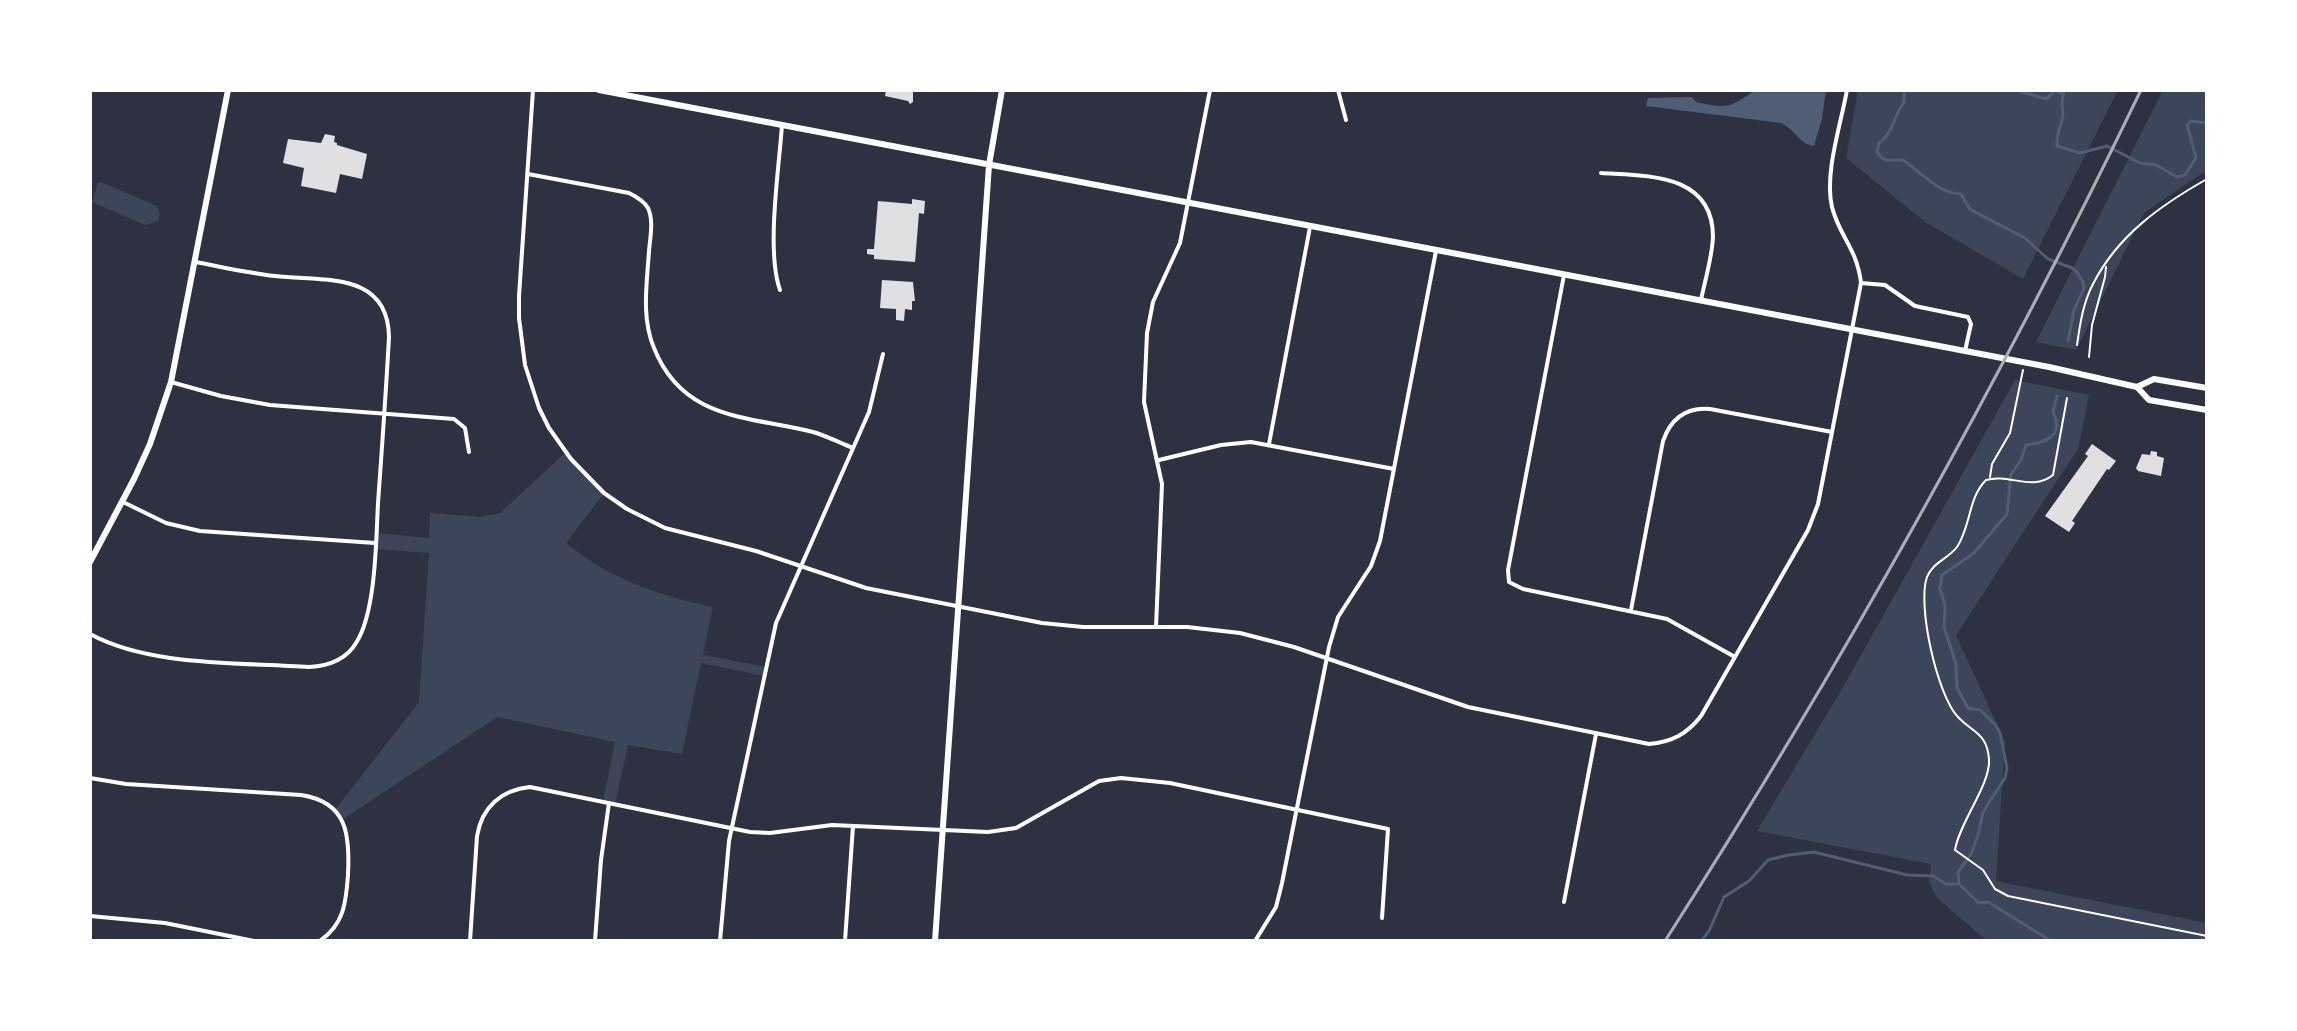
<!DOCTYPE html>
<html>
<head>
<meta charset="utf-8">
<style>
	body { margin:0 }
	#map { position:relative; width:2297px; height:1031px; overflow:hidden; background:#2d3142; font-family:"Work Sans",sans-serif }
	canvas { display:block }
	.frame { position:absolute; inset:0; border:92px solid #fff; pointer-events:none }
</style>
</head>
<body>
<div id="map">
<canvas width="2297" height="1031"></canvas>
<div class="frame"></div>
</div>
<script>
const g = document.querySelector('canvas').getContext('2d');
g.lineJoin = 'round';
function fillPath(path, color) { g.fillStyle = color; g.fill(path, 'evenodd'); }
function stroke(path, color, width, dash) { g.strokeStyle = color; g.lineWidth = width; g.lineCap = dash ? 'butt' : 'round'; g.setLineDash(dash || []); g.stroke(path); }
const green = new Path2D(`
	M1858,90H2118L2023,279L1925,222L1846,158Z
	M2163,90H2207V170L2144,213L2076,350L2036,342Z
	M101,182L157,206L160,215L158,221L145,225L92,202L98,183Z
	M2015,380L2089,395L2078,449L1956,635L2005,742L1996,881L2207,923V941H1987L1936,897L1929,881L1931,864L1757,831L1846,682Z
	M566,452L604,493L566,543C608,578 660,596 713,607L703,655L766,667L764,676L701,663L682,754L628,745L615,804L603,802L615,742L497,717L342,820L334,811L419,702L429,553L375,549L376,533L429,538L430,513L481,517L500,513Z`);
const water = new Path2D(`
	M1756,90H1826L1822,119L1814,146C1799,144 1795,129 1781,123L1646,106L1648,98L1692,97L1696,102C1729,109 1728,108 1756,90Z`);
const stream = new Path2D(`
	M1904,90V102C1894,115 1893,134 1879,143L1877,152C1884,164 1891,159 1903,160C1922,173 1938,193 1961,194L1969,208L1975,212L2025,238L2048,259L2072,268L2077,272L2083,282L2084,288L2074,310L2068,341
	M2016,90L2046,99L2055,91L2064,94C2061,102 2062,105 2063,113C2063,123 2056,131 2057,146L2080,153L2107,146L2140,163L2156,165L2177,177L2185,175L2196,158L2187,125L2191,121L2207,123
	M1701,941L1709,931L1724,897L1749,881L1768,860L1789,855L1814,852L1907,875L1933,876L1946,884H1959
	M2051,941L1988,902L1979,903L1959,884L1958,872L1971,854L1978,835L1983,812L2005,778L2007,768L2000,733L1995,724L1980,710L1968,708L1957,688L1956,664L1944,627L1945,605L1940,588L1942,575L1974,553L2007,514L2011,474L2021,460L2026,445C2045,443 2065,436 2053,412L2057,396`);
const building = new Path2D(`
	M886,90H913V102L910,104L908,101L885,96Z
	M325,134L335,136L334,142L337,143V145L367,154L362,179L340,174L336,193L301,186L304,168L283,163L288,139L321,143Z
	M912,199L925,201L924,214L919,213L915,262L874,259V255L867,254V249H874L878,201L912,204Z
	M882,280L913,282L915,301H912V310L905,309L904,321L896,320V309L880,308Z
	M2092,444L2116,461L2109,470L2107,469L2072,521L2075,523L2069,532L2045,516L2088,456L2085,454Z
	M2151,451L2157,452V456L2164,458L2161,476L2138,471L2136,468L2142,454L2150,455Z`);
const path = new Path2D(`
	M2077,345C2080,324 2083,303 2093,284C2118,235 2161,205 2207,179
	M2089,357L2092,325L2105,277L2106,267
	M2067,398L2053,475C2032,492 2009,473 1986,480C1968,498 1971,526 1957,547C1948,559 1933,562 1927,577C1917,605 1937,695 1958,717C1973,733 1987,733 1989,759C1991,784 1959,823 1955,850L1983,870L1995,889L2008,896L2207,936
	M1990,477L1992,464L2010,433L2023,370`);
const minor = new Path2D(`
	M533,90L519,296V318L525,365L539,408L549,428L571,459L604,493L627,509L665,528L756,551L866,588L1042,623L1083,627H1187L1240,633L1294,647L1468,707L1649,744C1672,742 1687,734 1701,716L1808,530L1818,504L1861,283C1857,248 1839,236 1832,207C1824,174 1841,124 1847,90
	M1338,90L1346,120
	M1601,173C1647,176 1713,173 1713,237C1712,258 1705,280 1701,300
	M528,174L629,193C637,197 644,201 648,208C654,221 650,238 649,251C647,283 641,317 654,348C683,421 749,416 813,432C827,436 840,443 853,448
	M1564,275L1508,570L1509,582L1523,589L1667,619L1735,657
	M1861,283L1885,285L1915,306L1968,317L1971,324L1965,351
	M780,290C766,251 779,169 782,125
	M171,382L221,396L270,405L454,419L465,428L469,452
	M1269,444L1310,227
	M1159,460L1221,445L1251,442L1394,469
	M123,502L166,523L200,531L375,543
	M1631,610L1663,441C1671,418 1686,407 1710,409L1832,432
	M1156,627L1162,484L1144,402L1147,333L1153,302L1180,243L1210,90
	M90,634C151,667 240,662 309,667C328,666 346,660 356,643C376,612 376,541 378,503C382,448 386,392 389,337C388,270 322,282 275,276C248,273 222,267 196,262
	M90,778L126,784L301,795C348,802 350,836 348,875C346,903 344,924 320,941
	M1564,902L1596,734
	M90,916L165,923L254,941
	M470,941L477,836C482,807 501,790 530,787L750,832L770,833L832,825L988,832L1016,828L1099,781L1121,778L1170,783L1388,829L1382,918
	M595,941L601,860L609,803
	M720,941L729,841L776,623L869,412L883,354
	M845,941L853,826
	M1255,941L1276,907L1282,883L1329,647L1338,617L1371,566L1380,541L1436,251`);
const tertiary = new Path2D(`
	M90,562L134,479L150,444L171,382L228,90`);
const secondary = new Path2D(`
	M599,90L2049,367L2137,387L2149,400L2207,410
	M2137,387L2154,379L2207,388
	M935,941L989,165L1002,90`);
const rail = new Path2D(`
	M1665,941C1840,668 2000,382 2141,90`);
fillPath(green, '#3c4559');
fillPath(water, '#4f5d75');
stroke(stream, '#4f5d75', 3);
fillPath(building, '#e0e0e3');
stroke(path, '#fff', 2);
stroke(minor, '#fff', 4);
stroke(tertiary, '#fff', 6);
stroke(secondary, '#fff', 6);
stroke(rail, '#abadb3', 3);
</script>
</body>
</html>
